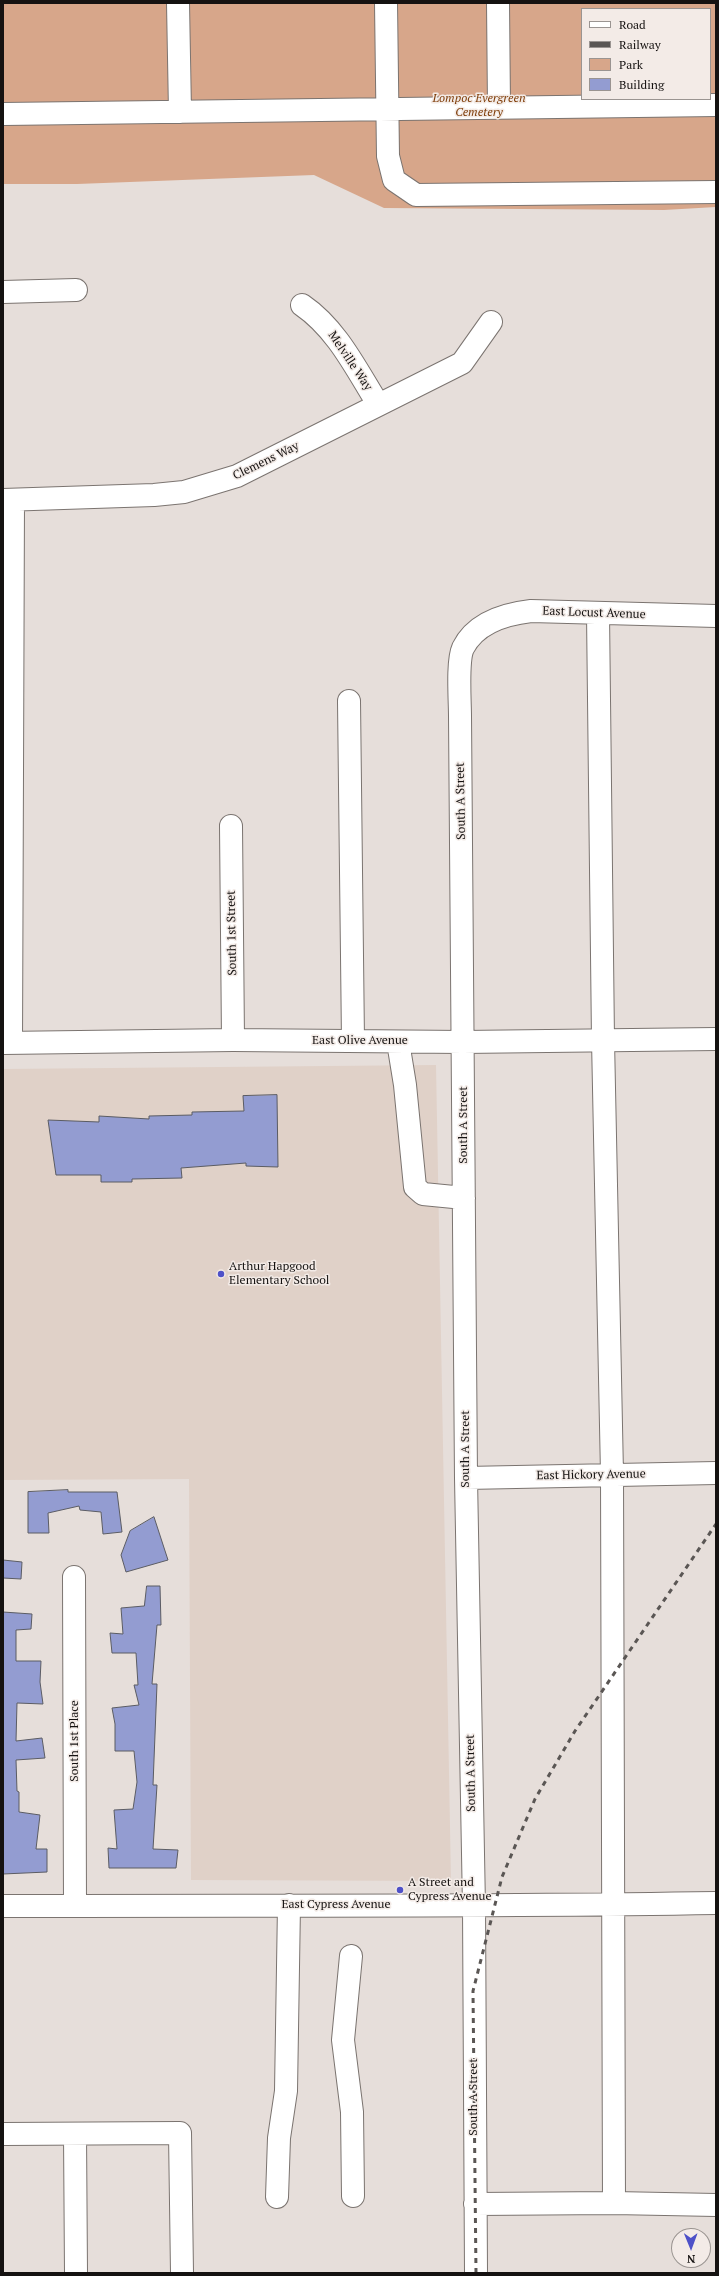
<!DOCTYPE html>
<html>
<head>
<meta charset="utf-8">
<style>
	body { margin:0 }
	#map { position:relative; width:719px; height:2276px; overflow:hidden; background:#e6deda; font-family:"PT Serif",serif }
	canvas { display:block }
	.frame { position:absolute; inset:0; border:4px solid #151211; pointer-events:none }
	.legend { position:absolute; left:581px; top:8px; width:130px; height:92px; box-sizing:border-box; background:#f3ebe7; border:1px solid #9a9491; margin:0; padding:5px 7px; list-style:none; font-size:12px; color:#151211 }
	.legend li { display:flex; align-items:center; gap:8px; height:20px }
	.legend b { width:20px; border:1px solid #9a9491 }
	.north { position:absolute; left:671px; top:2228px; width:40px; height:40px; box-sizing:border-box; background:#f3ebe7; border:1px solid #9a9491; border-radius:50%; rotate:179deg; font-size:11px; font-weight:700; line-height:16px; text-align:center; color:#151211 }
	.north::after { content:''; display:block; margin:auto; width:14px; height:18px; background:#4e51c8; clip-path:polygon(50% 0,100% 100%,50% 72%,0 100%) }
</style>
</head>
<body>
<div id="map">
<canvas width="719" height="2276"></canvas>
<div class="frame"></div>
<ul class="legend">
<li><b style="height:5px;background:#fff"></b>Road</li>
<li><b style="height:5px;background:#5a5654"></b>Railway</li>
<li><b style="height:11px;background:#d7a68a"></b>Park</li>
<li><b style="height:11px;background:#939cd1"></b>Building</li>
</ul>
<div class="north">N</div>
</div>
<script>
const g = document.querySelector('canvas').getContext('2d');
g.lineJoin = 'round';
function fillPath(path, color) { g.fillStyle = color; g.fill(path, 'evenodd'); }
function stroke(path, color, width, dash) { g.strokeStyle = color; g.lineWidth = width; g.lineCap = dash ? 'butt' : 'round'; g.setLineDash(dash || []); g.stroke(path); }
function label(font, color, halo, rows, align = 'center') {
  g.font = font + ' "PT Serif",serif'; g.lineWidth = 3; g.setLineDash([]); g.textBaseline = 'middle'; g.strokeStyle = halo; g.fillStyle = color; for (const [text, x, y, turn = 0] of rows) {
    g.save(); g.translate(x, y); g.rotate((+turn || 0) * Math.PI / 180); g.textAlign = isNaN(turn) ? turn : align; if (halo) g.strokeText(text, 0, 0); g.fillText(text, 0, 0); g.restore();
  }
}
const built = new Path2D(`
	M436,1065L451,1881L191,1880L189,1479L3,1480V1069Z`);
const green = new Path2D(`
	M3,3H716V207L664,210L384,208L314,175L77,184H3ZM582,9H710V99H582Z`);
const building = new Path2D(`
	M277,1095L278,1167L246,1166V1163L181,1168L182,1178L132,1179V1182H101V1175H56L48,1120L99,1122V1116L149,1119V1116L192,1115V1112L244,1111L243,1096Z
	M68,1490V1492H117L122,1532L103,1534L101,1512L80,1510L79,1506L48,1513L49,1533H28V1492Z
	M154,1517L168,1560L126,1572L121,1555L130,1531Z
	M3,1560L22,1562L21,1579L3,1578Z
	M147,1586H160L161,1625H157L152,1684H157L153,1785H157L153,1849L178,1850L176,1868H109L108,1848L117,1849L114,1810L133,1809L137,1782L134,1751H115V1724L112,1708L139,1705L134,1685H138L136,1653H112L110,1633L123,1634L121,1608L144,1606Z
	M3,1612L32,1614L31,1629L16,1630V1661H41L40,1682L43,1704L17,1703L16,1741L42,1738L45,1758L16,1760L17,1791L19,1792V1812L40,1815L36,1849H47V1872L3,1874Z`);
const minor = new Path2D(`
	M178,3L180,112
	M386,3L388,156L394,180L416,195L716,192
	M498,3L499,106
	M3,114L716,105
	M3,292L76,290
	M302,305C337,329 356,369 378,404
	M3,500L154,495L184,492L237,476L462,363L491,322
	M598,614L603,1040L612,1474L614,2203L716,2205
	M349,701L353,1041
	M231,826L233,1040
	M398,1042L405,1085L415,1187L423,1194L464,1198
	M3,1043L233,1040L463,1042L716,1039
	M11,1043L13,500
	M466,1478L716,1473
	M74,1577L75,1906
	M3,1906C241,1905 478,1907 716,1903
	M351,1956L343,2040L352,2112L353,2196
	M3,2134L180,2133L182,2273
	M75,2134L76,2273
	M277,2197L279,2138L286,2091L289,1905
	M475,2204L614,2203
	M476,2273L474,1907L466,1478L460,716C460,701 457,661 463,648C476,622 505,614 531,611L716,616`);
const rail = new Path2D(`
	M476,2273L473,1991L502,1877L535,1799L575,1731L716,1524`);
const markers = [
	[221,1274,4,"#4e51c8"],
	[400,1890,4,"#4e51c8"]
];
const parkNames = [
	["Lompoc Evergreen",479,99],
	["Cemetery",479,113]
];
const streetNames = [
	["Melville Way",350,361,56],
	["Clemens Way",266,461,-26],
	["East Locust Avenue",594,613,2],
	["South A Street",461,801,-91],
	["South 1st Street",232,933,-91],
	["East Olive Avenue",360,1041],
	["South A Street",464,1125,-90],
	["South A Street",466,1449,-90],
	["East Hickory Avenue",591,1475,-1],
	["South 1st Place",75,1741,-90],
	["South A Street",471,1773,-91],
	["East Cypress Avenue",336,1905],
	["South A Street",474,2097,-90]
];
const poiNames = [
	["Arthur Hapgood",229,1267],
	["Elementary School",229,1281],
	["A Street and",408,1883],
	["Cypress Avenue",408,1897]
];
fillPath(built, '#e0d1c8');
fillPath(green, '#d7a68a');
fillPath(building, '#939cd1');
stroke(building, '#5b5c63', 1);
stroke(minor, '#7b7470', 24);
stroke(minor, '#fff', 22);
stroke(rail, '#5a5654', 3, [5, 5]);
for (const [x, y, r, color] of markers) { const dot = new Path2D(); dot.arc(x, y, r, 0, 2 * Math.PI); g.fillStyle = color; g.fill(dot); stroke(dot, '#f3ebe7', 1.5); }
label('italic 12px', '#7f3d09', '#f3ebe7', parkNames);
label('12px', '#151211', '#f3ebe7', streetNames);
label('12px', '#151211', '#f3ebe7', poiNames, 'left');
</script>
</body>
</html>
